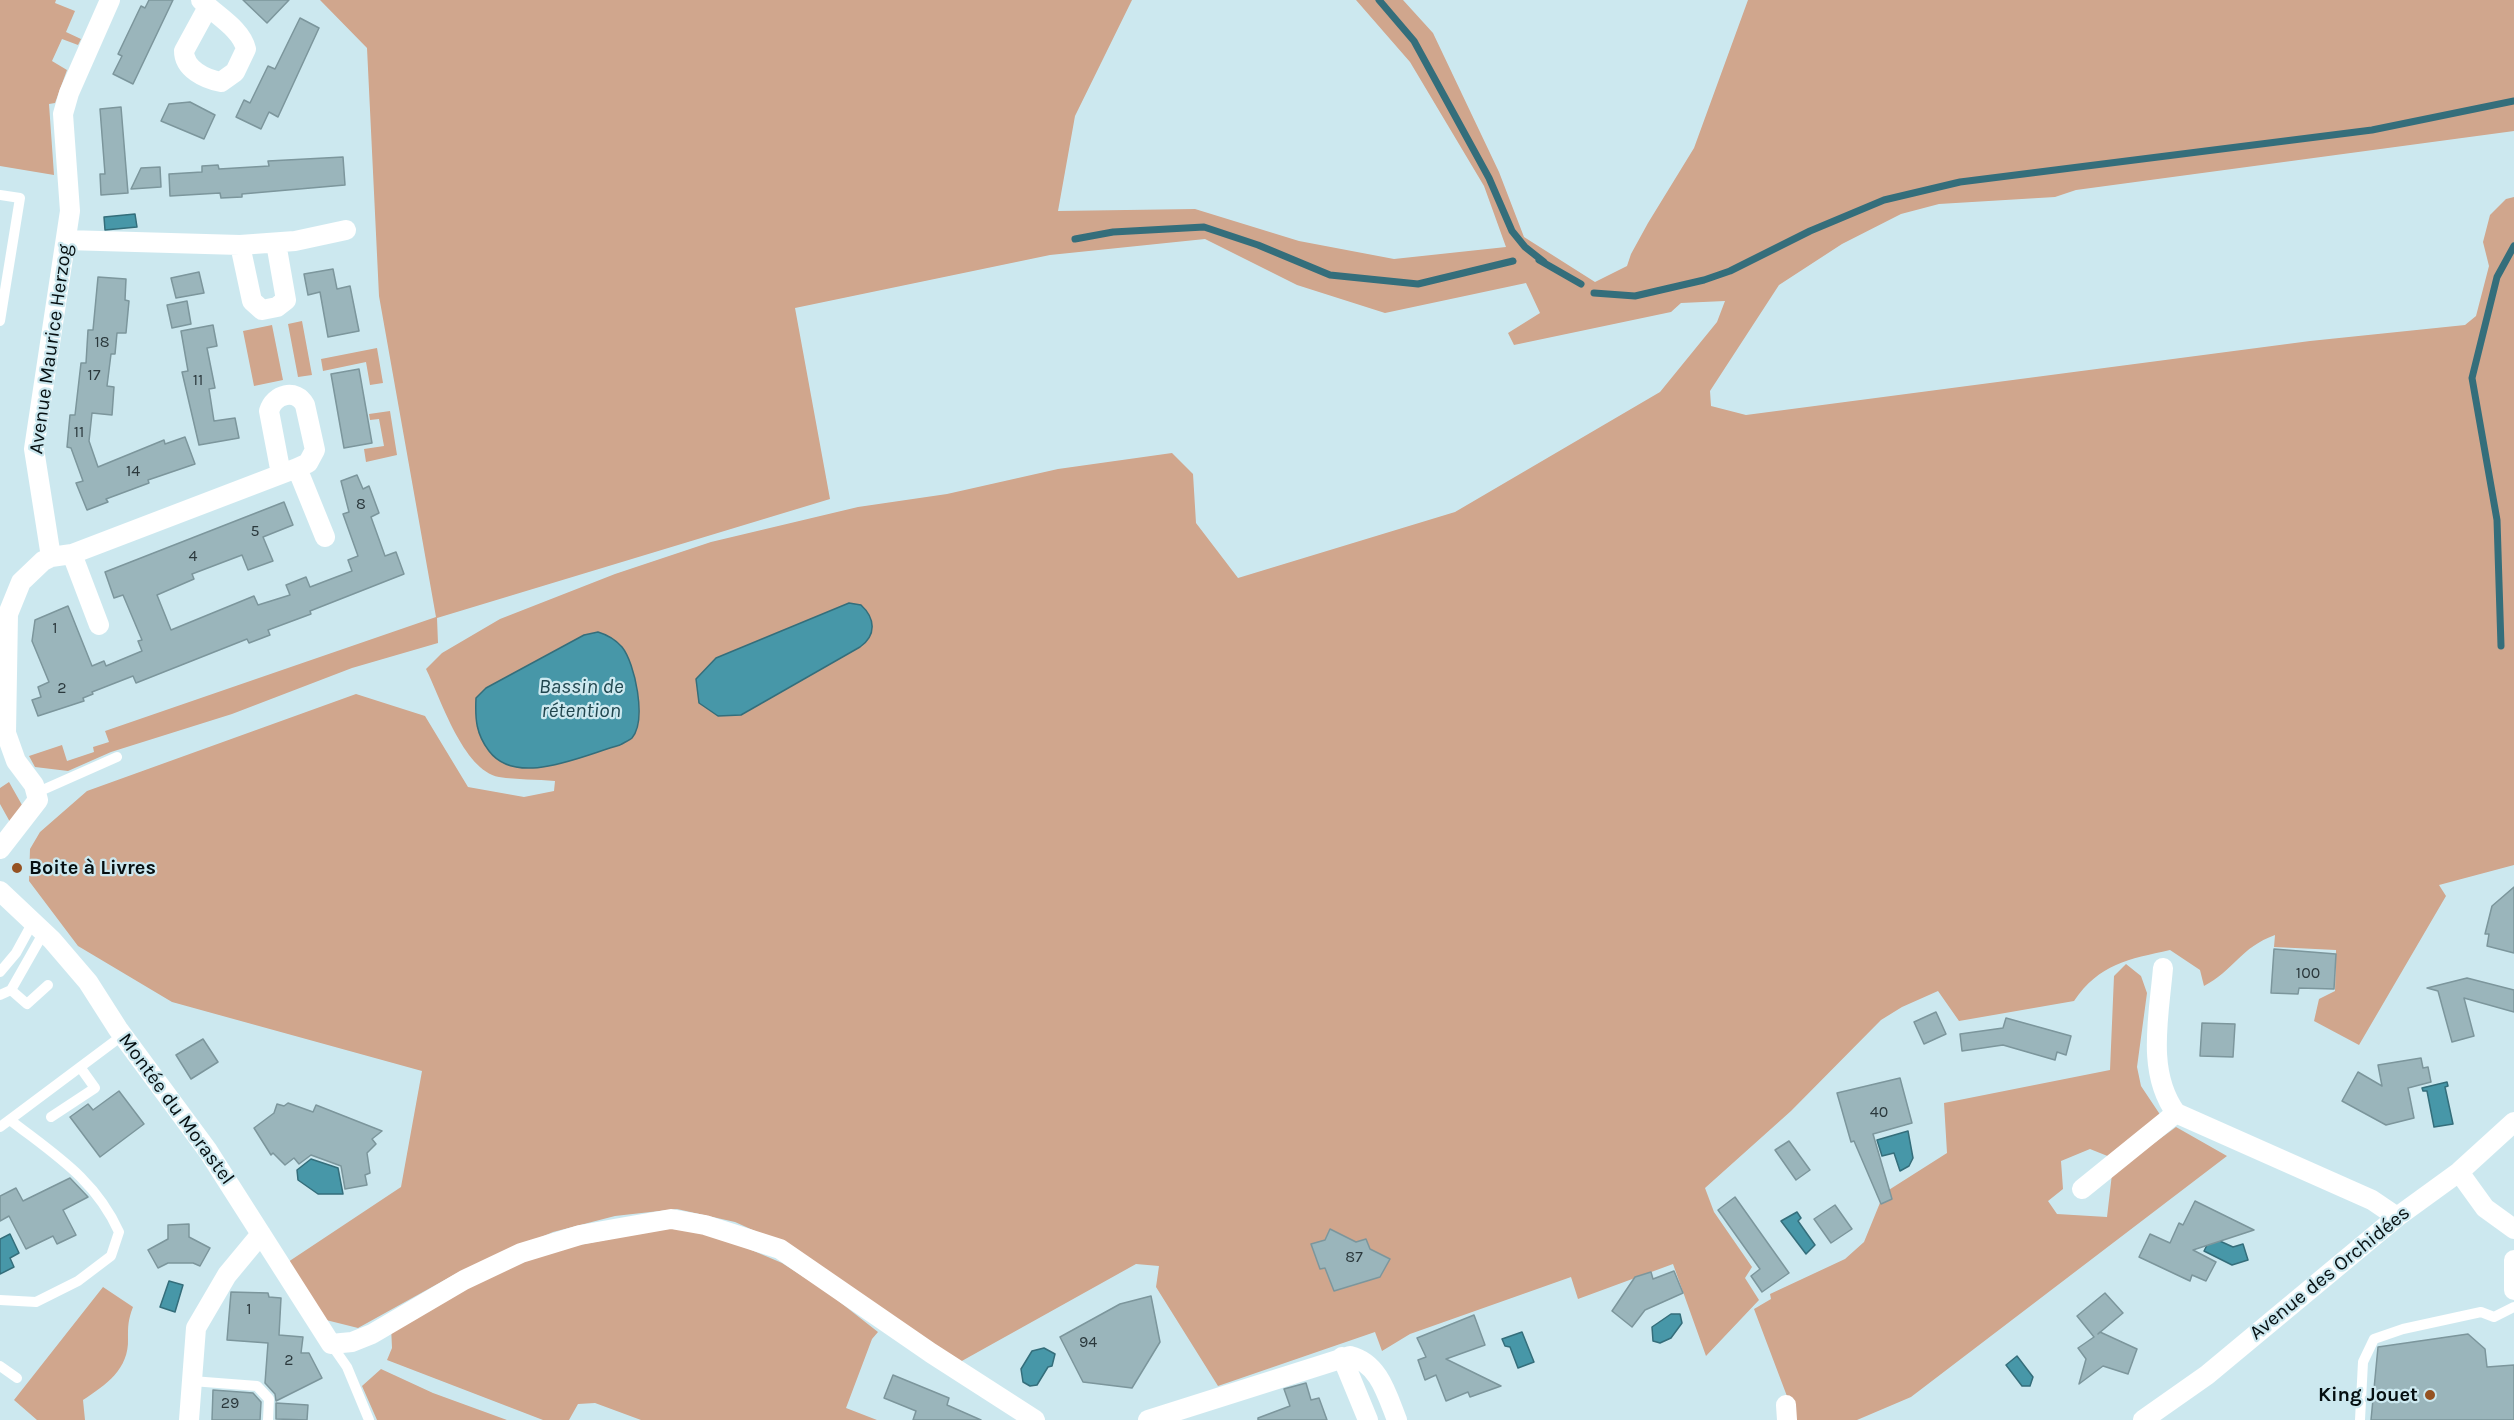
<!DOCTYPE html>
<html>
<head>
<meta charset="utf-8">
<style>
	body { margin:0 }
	canvas { display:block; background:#cce8ef }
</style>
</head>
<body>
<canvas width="2514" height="1420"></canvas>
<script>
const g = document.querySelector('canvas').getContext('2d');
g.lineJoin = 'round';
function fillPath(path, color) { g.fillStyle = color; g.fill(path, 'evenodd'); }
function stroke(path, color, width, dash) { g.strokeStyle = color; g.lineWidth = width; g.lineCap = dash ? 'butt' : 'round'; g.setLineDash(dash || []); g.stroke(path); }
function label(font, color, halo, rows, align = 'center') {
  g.font = font + ' Karla,sans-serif'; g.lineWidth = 4.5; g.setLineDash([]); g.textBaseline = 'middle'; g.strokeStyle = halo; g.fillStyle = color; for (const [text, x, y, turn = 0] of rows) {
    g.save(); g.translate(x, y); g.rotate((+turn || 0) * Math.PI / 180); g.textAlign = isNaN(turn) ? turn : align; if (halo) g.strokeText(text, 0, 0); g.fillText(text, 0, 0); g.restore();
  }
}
const green = new Path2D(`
	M0,0H56L55,3L75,11L66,32L81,39L78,45L62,39L52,61L67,70L55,103L49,104L54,175L0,166Z
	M320,0H1132L1075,116L1058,211L1195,209L1299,241L1394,259L1506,247L1484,186L1410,62L1356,0H1403L1433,33L1499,172L1524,237L1595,282L1627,266L1631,254L1648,223L1694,148L1748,0H2514V131L2076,190L2055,197L1939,204L1901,214L1842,244L1779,285L1710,391L1711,406L1746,415L2310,341L2465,325L2476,316L2489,266L2483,242L2490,215L2506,199L2514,197V865L2439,885L2446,896L2359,1045L2314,1021L2319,999L2335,991L2336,950L2274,947L2275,935C2241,947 2233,971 2204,986L2200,970L2170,950C2129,959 2099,964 2074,1001L1959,1021L1938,991L1902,1007L1881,1020L1791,1111L1705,1188L1714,1212L1752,1267L1745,1278L1759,1300L1706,1356L1673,1264L1578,1299L1571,1277L1410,1334L1382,1351L1375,1332L1218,1386L1156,1287L1159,1266L1136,1264L960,1362L793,1248L735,1222L677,1209L615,1216L553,1232L459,1272L358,1328L326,1320L285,1264L401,1187L422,1071L172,1002L78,946L29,881L30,849L40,832L87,791L356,694L425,716L468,787L524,797L554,791L555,781C537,779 517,780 499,777C463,770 441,699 426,669L442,653L500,619L615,574L711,542L858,507L947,494L1058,469L1172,453L1193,474L1196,523L1238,578L1455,512L1660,392L1717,322L1725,301L1681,303L1671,312L1514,345L1508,333L1540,313L1526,283L1385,313L1297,285L1205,239L1050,255L795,308L830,499L437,618L438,643L352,668L232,714L111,752L68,771L35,767L29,756L62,745L67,761L94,752L93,747L109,742L105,731L436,617L379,296L367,48Z
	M302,321L312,375L298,377L288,324Z
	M272,325L283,380L254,386L243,331Z
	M377,348L383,383L370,385L366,362L323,371L321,359Z
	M390,411L397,455L366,462L364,449L384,446L379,419L370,420L369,414Z
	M9,782L22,805L10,822L0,804V788Z
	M2126,964L2141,976L2147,993L2137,1067L2141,1086L2161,1116L2110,1157L2090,1149L2061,1161L2063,1189L2048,1201L2057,1214L2107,1217L2112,1174L2176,1127L2227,1156L1911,1397L1857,1420H1796L1754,1309L1771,1299L1770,1294L1845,1259L1864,1242L1884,1193L1947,1153L1944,1103L2110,1070L2114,976Z
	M668,1228L709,1232L782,1263L827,1292L878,1332L872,1339L846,1408L877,1420H641L595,1403L578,1404L569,1420H543L387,1360L392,1348L391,1326L489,1276L553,1250Z
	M103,1287L133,1307C128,1320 128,1326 128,1339C129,1369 106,1385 83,1400L85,1420H37L14,1400Z
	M381,1369L433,1393L507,1420H377L362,1386Z`);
const water = new Path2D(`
	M135,214L137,227L105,230L104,217Z
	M849,603L861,605C875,618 877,635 860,647L741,715L718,716L699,703L696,679L716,658Z
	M598,632C608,635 615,639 622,647C635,663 647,720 632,738C630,740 623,743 620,745C583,755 517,788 489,751C476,734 475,719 476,698L486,688L584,635Z
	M2447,1082L2448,1086L2445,1087L2453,1124L2434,1127L2427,1091H2423L2422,1088Z
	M1908,1131L1913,1158L1909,1166L1900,1171L1894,1153L1882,1156L1877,1140Z
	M311,1159L338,1168L343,1194H318L298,1180L297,1170Z
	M1797,1212L1801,1218L1798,1221L1815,1245L1806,1254L1781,1221Z
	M10,1234L19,1253L10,1258L14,1267L0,1274V1239Z
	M2211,1237L2233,1247L2243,1244L2248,1260L2232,1265L2204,1251Z
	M169,1281L183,1285L175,1312L160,1307Z
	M1671,1314H1680L1682,1323L1671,1338L1660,1343L1653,1341L1652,1327Z
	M1522,1332L1534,1362L1518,1368L1510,1347L1505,1346L1502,1339Z
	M1044,1348L1055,1354L1052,1366L1048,1367L1037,1385L1030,1386L1023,1382L1021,1369L1032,1351Z
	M2017,1356L2033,1377L2030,1386H2022L2006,1365Z`);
const stream = new Path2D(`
	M1379,0L1414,41L1489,178L1512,231L1525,247L1544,262
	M1075,239L1113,232L1204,227L1258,245L1330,275L1418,284L1513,261
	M1539,260L1581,284
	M1594,293L1635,296L1704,280L1730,271L1810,231L1884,200L1960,182L2372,130L2514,101
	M2501,646L2497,520L2472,378L2497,277L2514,246`);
const building = new Path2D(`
	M149,0H173L133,84L113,74L122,56L118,54L141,6L145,8Z
	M243,0H289L267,23Z
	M300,18L319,28L278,117L269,112L261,129L236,117L244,100L250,103L268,66L275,69Z
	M190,102L215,115L204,139L161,121L169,104Z
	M121,107L128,193L101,195L100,174H105L100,109Z
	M343,157L345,185L242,194V197L221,198L220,193L170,196L169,174L202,172V166L218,165L219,169L269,166L268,161Z
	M160,167L161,187L131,189L141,168Z
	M333,269L337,289L350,286L359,331L328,337L320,292L308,295L304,274Z
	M199,272L204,293L176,298L171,278Z
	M98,277L126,279L125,300L129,301L126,333H117L115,354H111L107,386L114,387L112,415L92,413L89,441L98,467L164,440L165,444L185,437L195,464L148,480L149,483L106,499L108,502L87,510L76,483L83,481L71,448L67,447L70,415H75L81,363H86L88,330H93Z
	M187,301L191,324L172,328L167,305Z
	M213,325L217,346L207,348L215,388L209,389L214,421L235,418L239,438L199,445L182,372L188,371L181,331Z
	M359,369L372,443L344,448L331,374Z
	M357,475L363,489L369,486L379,513L371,517L385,556L396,552L404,574L310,611L311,614L268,630L270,635L249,643L247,639L136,683L133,676L92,692L93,694L83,698L84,701L38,716L32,700L41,697L38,687L49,682L32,641L35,620L68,606L92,666L104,661L106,666L142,651L138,641L142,640L123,595L114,598L105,572L284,502L293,525L263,537L273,561L248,570L242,555L192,574L194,579L157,595L171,630L254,596L258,605L290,595L286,585L306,577L310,587L352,571L348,560L358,556L343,514L349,512L341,481Z
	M2514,887V953L2487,946L2489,934H2485L2492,906Z
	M2274,949L2336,954L2334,989L2299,988L2298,994L2271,993Z
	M2467,978L2514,990V1012L2464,998L2474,1036L2452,1042L2438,991L2427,988Z
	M1936,1012L1946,1034L1924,1044L1914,1022Z
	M2006,1018L2071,1036L2066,1055L2057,1052L2055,1060L2003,1045L1962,1051L1960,1034L2003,1028Z
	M2202,1023L2235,1024L2233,1057L2200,1056Z
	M203,1039L218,1062L191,1079L176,1055Z
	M2421,1058L2423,1068L2428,1067L2431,1082L2408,1088L2414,1118L2386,1125L2342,1101L2358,1072L2382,1086L2378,1065Z
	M1900,1078L1912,1123L1873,1134L1892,1199L1881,1204L1854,1141L1851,1142L1837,1093Z
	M119,1091L144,1124L100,1157L70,1117L88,1104L93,1110Z
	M288,1103L313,1112L316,1105L382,1131L372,1139L376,1144L367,1153L370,1173L365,1175L367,1185L345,1189L341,1166L311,1155L299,1164L294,1158L285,1165L273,1153L271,1155L254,1128L274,1113L277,1104L284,1106Z
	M1789,1141L1810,1170L1796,1180L1775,1150Z
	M70,1178L88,1197L63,1210L76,1235L57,1244L53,1236L26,1249L9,1216L0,1221V1196L16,1188L23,1201Z
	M1735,1197L1789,1273L1762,1292L1751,1276L1760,1269L1718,1210Z
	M2195,1201L2254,1230L2193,1250L2216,1262L2206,1281L2192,1275L2190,1281L2139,1257L2150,1234L2170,1243L2179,1223L2183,1225Z
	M1835,1205L1852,1229L1831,1243L1814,1219Z
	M189,1224V1237L210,1248L200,1266L193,1263H168L158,1268L148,1250L168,1239V1225Z
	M1330,1229L1356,1242L1366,1239L1370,1249L1390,1259L1380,1277L1334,1291L1325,1268L1320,1269L1311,1244L1325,1240Z
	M1674,1271L1683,1293L1645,1310L1632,1327L1612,1311L1635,1277L1651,1272L1653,1279Z
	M231,1292L268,1293L269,1297L281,1298L279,1335L303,1337L301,1353H309L322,1378L276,1401L275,1394L265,1383L268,1343L227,1340Z
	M2105,1293L2123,1313L2098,1334L2100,1332L2137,1349L2128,1374L2103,1366L2079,1384L2086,1359L2078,1348L2094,1337L2077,1316Z
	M1151,1296L1160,1342L1132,1388L1083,1382L1060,1337L1120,1304Z
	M1474,1315L1485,1345L1446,1359L1501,1386L1470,1397L1468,1392L1446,1401L1436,1375L1425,1380L1418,1360L1426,1357L1417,1338Z
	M2468,1334L2485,1349L2487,1367L2514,1365V1420H2371L2378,1347Z
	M893,1375L949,1398L947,1405L981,1420H913L916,1411L884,1398Z
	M1306,1383L1311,1400L1319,1398L1327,1420H1258V1418L1290,1406L1284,1389Z
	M213,1390L253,1393L261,1402L260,1420H212Z
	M276,1403L308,1405L307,1420L276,1419Z`);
const lane = new Path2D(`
	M0,195L20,198L0,321
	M38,792L117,757
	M0,972L16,953L33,922
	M11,990L27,1004L48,985
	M0,995L11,990L44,932
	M51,1117L95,1088L80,1067
	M0,1127L123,1035
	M0,1300L36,1302L78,1281L111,1256L119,1232C95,1179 55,1155 10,1120
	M331,1344L347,1367L369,1420
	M0,1366L17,1378
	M192,1381L257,1386L269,1399L268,1420
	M2360,1420L2363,1362L2374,1339L2403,1329L2481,1312L2494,1317L2514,1307`);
const street = new Path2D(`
	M201,0C215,15 241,28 246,49L235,72L221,82C205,79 184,69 184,51L208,7
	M66,240L240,245L295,241L346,230
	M240,245L252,301L262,310L277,307L286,300L276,243
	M297,468L325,537
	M72,554L99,625
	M51,557L72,554L297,468L308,463L315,450L305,405C296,388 274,394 269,411L281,474
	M0,849L38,800L34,785L16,761L6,733L8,614L21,582L43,561L51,557L34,449L70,211L63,114L69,93L110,0
	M0,891L52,940L88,982L118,1029L208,1151L331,1344L352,1342L372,1334L464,1280L521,1253L580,1235L671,1219L705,1225L780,1249L931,1353L1035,1420
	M2163,968C2159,1016 2146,1072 2176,1113L2372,1200L2397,1217
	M2459,1172L2485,1208L2514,1229
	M2082,1189L2176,1113
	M2514,1260V1290
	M1342,1357L1368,1420
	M1786,1405L1787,1420
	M189,1420L196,1328L227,1275L261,1234
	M1148,1420L1350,1356C1379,1363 1387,1395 1397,1420
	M2143,1420L2207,1375L2397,1217L2459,1172L2514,1122`);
const markers = [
	[17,868,6,"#955222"],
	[2430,1395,6,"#955222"]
];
const numberNames = [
	["18",102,342],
	["17",94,375],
	["11",198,380],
	["11",79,432],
	["14",133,471],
	["8",361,504],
	["5",255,531],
	["4",193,556],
	["1",55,628],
	["2",62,688],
	["100",2308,973],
	["40",1879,1112],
	["87",1354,1257],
	["1",249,1309],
	["94",1088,1342],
	["2",289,1360],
	["29",230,1403]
];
const streetNames = [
	["Avenue Maurice Herzog",51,349,-82],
	["Montée du Morastel",176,1109,54],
	["Avenue des Orchidées",2330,1273,-39]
];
const poiNames = [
	["Boite à Livres",29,868],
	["King Jouet",2418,1395,"right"]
];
const waterNames = [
	["Bassin de",581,687],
	["rétention",581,711]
];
fillPath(green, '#d0a68d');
fillPath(water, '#4797a8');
stroke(water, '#346e7b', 1.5);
stroke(stream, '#346e7b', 7);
fillPath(building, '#9ab5bb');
stroke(building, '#7c969c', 1.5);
stroke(lane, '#fff', 10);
stroke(street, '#fff', 20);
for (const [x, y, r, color] of markers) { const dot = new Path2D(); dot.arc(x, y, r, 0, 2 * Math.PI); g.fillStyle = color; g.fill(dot); stroke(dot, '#cce8ef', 2); }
label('16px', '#2b383c', null, numberNames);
label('20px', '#060f11', '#cce8ef', streetNames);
label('bold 20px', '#060f11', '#cce8ef', poiNames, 'left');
label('italic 21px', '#21464e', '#cce8ef', waterNames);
</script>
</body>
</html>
